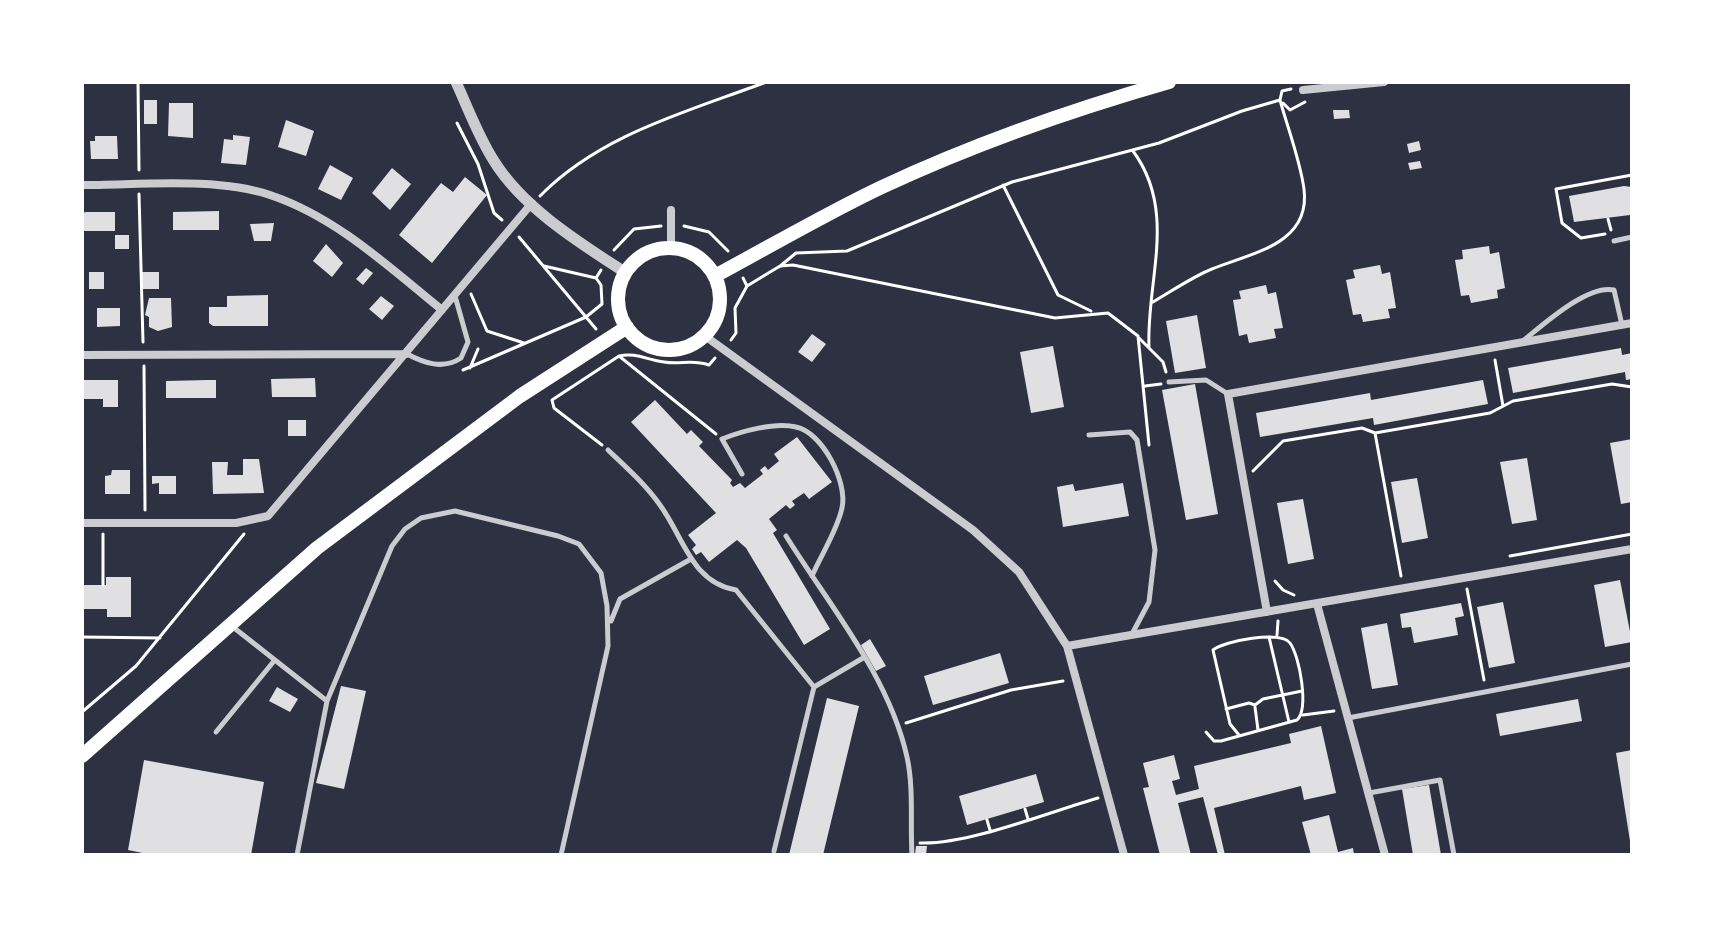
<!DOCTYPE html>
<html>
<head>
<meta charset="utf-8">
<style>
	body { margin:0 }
	#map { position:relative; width:1714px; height:937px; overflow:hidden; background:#2d3142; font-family:"Roboto Condensed",sans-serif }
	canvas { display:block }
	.frame { position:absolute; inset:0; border:84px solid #fff; pointer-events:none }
</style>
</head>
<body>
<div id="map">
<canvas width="1714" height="937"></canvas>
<div class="frame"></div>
</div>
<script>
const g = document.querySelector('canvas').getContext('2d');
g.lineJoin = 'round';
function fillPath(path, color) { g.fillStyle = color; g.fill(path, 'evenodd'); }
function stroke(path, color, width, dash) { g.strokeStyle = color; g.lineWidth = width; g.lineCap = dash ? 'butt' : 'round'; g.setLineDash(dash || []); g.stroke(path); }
const building = new Path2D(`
	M144,100H157V124H144Z
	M169,103H193V138L168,136Z
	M1333,110H1349L1350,118L1334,119Z
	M286,120L314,131L306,156L278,147Z
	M233,135L250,137L246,165L221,163L224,139L233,140Z
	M95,136H117L118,159H91L90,141H95Z
	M1419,141L1421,150L1409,153L1407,144Z
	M1420,161L1422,168L1410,170L1408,163Z
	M330,165L353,178L341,200L318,189Z
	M392,168L411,184L390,210L372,193Z
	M465,177L487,195L432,263L399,235L441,183L453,192Z
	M1624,186L1632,187L1630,215L1574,222L1569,196Z
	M219,211V230H173V212Z
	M86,212H115V231H82V213Z
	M274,223L271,241H254L250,224Z
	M115,235H129V249H115Z
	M326,244L343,263L332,277L313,261Z
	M1489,246L1490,254L1499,252L1505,288L1497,290L1498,298L1471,303L1469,295L1461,296L1455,260L1463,259L1462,250Z
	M1380,265L1382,274L1390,272L1396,308L1388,309L1390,318L1363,322L1361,314L1353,315L1346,280L1355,278L1353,270Z
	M366,268L373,273L363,285L356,279Z
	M89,272H104V289H89Z
	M142,272H159V289H142Z
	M1266,285L1268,294L1276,292L1283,328L1274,329L1276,338L1249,343L1247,334L1239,336L1233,300L1241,299L1239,291Z
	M268,295V326H213L209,323V307H227V296Z
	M381,296L394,306L382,320L369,309Z
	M149,298H171L172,327L158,331L149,327V317L145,315Z
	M97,308H120V326L97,327Z
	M1197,315L1206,368L1175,373L1166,321Z
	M812,334L826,344L812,362L798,352Z
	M1053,346L1064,407L1031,413L1020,352Z
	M1621,348L1622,355L1632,353V379L1626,380L1625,372L1513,393L1508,368Z
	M315,378L316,397H272L271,379Z
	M82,380H118V407H103V399H82Z
	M208,380H216V398H166V381Z
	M1483,380L1488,404L1374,425L1373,418L1260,437L1256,413L1370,393L1371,400Z
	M1195,384L1218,514L1186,520L1162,390Z
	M655,400L687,434L691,430L703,442L699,446L732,480L730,483L733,487L740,483L745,488L763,474L760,470L765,466L768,470L779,461L774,454L797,437L832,482L809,499L804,493L792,501L795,505L790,509L786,505L769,519L777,530L773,533L830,629L804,645L746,548L737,540L709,562L701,552L696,555L692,549L696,545L688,535L716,513L631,422Z
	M288,420H306V436H288Z
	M1632,439V502L1621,504L1610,443Z
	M1527,458L1537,520L1512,524L1500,462Z
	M243,459H259L264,493L213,494L212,462H228L227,475H243Z
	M112,470H130V494H105V476L111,475Z
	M152,476H176V494H159V483L152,484Z
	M1417,478L1428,538L1402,543L1391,482Z
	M1123,483L1129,516L1063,527L1057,487L1073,484L1075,491Z
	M1303,499L1314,559L1288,564L1277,503Z
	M106,577H131V617H107V609H82V585H106Z
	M1620,580L1632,642L1605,647L1594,585Z
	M1503,602L1515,663L1489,668L1477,607Z
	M1461,603L1464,616L1455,618L1458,635L1414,643L1411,627L1402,628L1400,614Z
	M1387,623L1398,685L1372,689L1361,628Z
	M870,639L886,666L876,671L861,645Z
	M1000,653L1009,683L933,705L924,676Z
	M341,686L366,691L344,789L316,783Z
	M277,687L298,699L290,712L269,701Z
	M827,698L859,706L823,855H789Z
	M1578,699L1582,721L1500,736L1496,714Z
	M1321,726L1336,793L1304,800L1301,786L1214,808L1225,855H1218L1203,797L1178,803L1191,855H1160L1143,788L1149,787L1143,763L1174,755L1180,779L1172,781L1176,795L1199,789L1194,766L1291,743L1289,734Z
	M1632,750V841H1630L1616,753Z
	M144,760L264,782L251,855H152L128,850Z
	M1036,774L1044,802L967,825L959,796Z
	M1429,785L1441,855H1413L1402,789Z
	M1329,815L1338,852L1353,848L1354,855H1311L1302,822Z
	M916,846H927L926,855H915Z`);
const path = new Path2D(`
	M138,82L139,170
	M1283,103L1290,110L1305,102
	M457,123L478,164L494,213L502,220
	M1133,151C1178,212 1146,281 1149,347
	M1003,185L1058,295L1091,311
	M139,194L143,342
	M540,196C601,134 687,112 766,82
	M1608,219L1611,230
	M684,226L709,232L728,251
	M1605,234L1581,238L1562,223L1556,189L1632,175
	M519,237L596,329
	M614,250L634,229L661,226
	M779,267L796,253L847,251L1012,182L1159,143L1242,111L1280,100L1282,91L1291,89
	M596,278L601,270
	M747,286L780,266L793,265L1055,318L1108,313L1138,336L1149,445
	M471,294L487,331L524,343
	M1153,302C1172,291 1192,277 1212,269C1252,253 1311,244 1304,189C1300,160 1288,129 1280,100
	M1139,338L1163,362L1166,372
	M731,340L736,333L735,308L747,286L743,278
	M619,356L716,434
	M1495,360L1503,406
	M144,366L145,510
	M470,368L478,349
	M463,370L586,317L602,304L601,285L596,278L544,266
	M1145,386L1161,384
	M1375,433L1401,576
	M602,445L554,408L552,400L619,356C636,352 647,360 664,362C680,365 692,359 709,365L715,358
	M1253,471L1283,441L1362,428L1375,433L1490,413L1513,401L1612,384L1632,387
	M103,534V585
	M1510,556L1632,534
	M1275,581L1283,590L1294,595
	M1467,589L1484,680
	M1277,635L1278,621
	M82,637L160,638
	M1269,637L1289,722
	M1255,707L1258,730
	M1226,709L1249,703L1255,705L1263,699L1302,691
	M82,712L136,666L244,534
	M1303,715L1334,711
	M906,723L1011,690L1063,681
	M1206,732L1214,741H1221L1297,720C1309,709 1300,657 1290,643C1281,630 1224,641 1213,650L1230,724L1239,735
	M1025,809L1028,819
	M987,820L990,830
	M920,843C968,845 1049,812 1098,798`);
const service = new Path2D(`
	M1614,241L1632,237
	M1524,340C1544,324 1588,284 1614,290L1622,325
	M407,354C424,363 443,370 461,358L468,342L455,296
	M1169,382L1206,380L1228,394
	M1089,435L1130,432L1137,440L1155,550L1149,602L1132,634
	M608,450C627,468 645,484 660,505C684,538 692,583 736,590L814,687L863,658
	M742,474L722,439C742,431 775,422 796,427C822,432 848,482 842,508C837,531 821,555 812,576
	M786,536C829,605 889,676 907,757C914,789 910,823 912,855
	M611,621L620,599L691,559
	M233,627L327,701
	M1348,718L1632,664
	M216,732L274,661
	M1369,793L1440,780L1454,855
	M774,851L814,687
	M297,855L327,701L392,546L405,529L421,518L455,511L558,536L579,544L601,573L607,606L608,646L561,855`);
const minor = new Path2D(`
	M1303,90L1384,82
	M82,185C140,185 216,177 270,195C336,217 389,267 442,310
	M671,248V210
	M705,336L973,530L1019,572L1067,646L1124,855
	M82,355L406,354
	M82,523H236L268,516L532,203
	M1317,604L1385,855
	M1267,612L1228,394L1632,323
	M1067,646L1632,549`);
const tertiary = new Path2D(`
	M456,82C468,108 478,136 494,161C523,208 580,243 626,273`);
const primary = new Path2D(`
	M618 299a51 51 0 1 1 102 0a51 51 0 1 1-102 0Z
	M715,276C771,246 825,214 882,187C974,144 1071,110 1169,82
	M82,756L317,548L520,396L627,327`);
fillPath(building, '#e0e0e3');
stroke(path, '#fff', 3);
stroke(service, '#caccd0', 5);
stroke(minor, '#caccd0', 8);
stroke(tertiary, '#caccd0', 11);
stroke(primary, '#fff', 14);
</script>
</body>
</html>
